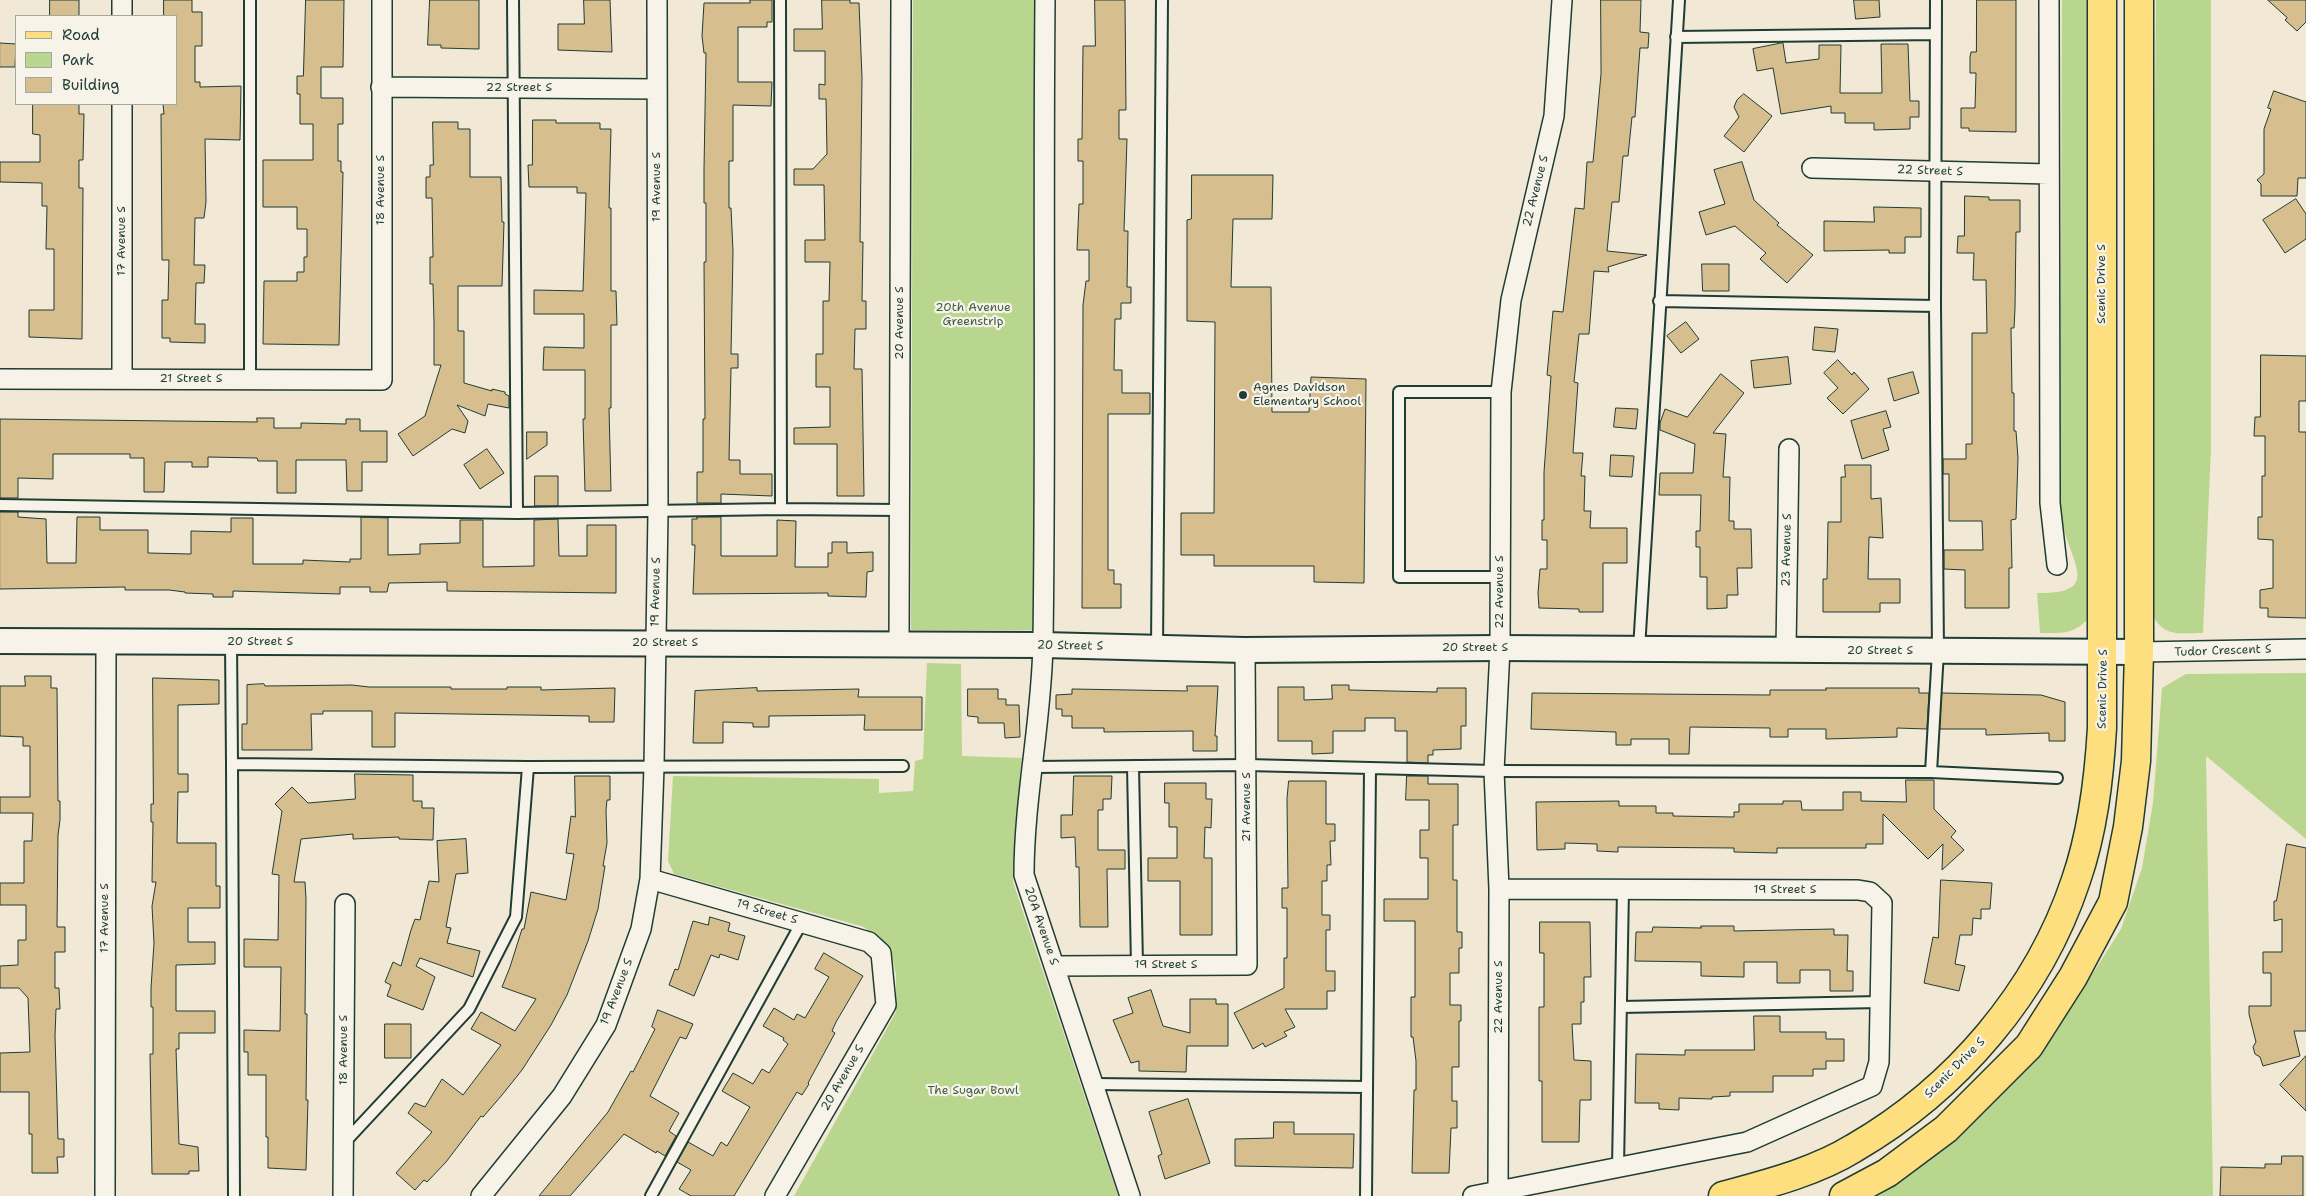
<!DOCTYPE html>
<html>
<head>
<meta charset="utf-8">
<style>
	body { margin:0 }
	#map { position:relative; width:2306px; height:1196px; overflow:hidden; background:#f1e8d6; font-family:"Shantell Sans",sans-serif }
	canvas { display:block }
	.legend { position:absolute; left:15px; top:15px; width:162px; height:90px; box-sizing:border-box; background:#f7f3e8; border:1px solid #a1aaa0; margin:0; padding:6px 9px; list-style:none; font-size:15px; color:#1f3d34 }
	.legend li { display:flex; align-items:center; gap:10px; height:25px }
	.legend b { width:25px; border:1px solid #a1aaa0 }
</style>
</head>
<body>
<div id="map">
<canvas width="2306" height="1196"></canvas>
<ul class="legend">
<li><b style="height:6px;background:#fedf80"></b>Road</li>
<li><b style="height:14px;background:#b9d68e"></b>Park</li>
<li><b style="height:14px;background:#d7be8e"></b>Building</li>
</ul>
</div>
<script>
const g = document.querySelector('canvas').getContext('2d');
g.lineJoin = 'round';
function fillPath(path, color) { g.fillStyle = color; g.fill(path, 'evenodd'); }
function stroke(path, color, width, dash) { g.strokeStyle = color; g.lineWidth = width; g.lineCap = dash ? 'butt' : 'round'; g.setLineDash(dash || []); g.stroke(path); }
function label(font, color, halo, rows, align = 'center') {
  g.font = font + ' "Shantell Sans",sans-serif'; g.lineWidth = 4.5; g.setLineDash([]); g.textBaseline = 'middle'; g.strokeStyle = halo; g.fillStyle = color; for (const [text, x, y, turn = 0] of rows) {
    g.save(); g.translate(x, y); g.rotate((+turn || 0) * Math.PI / 180); g.textAlign = isNaN(turn) ? turn : align; if (halo) g.strokeText(text, 0, 0); g.fillText(text, 0, 0); g.restore();
  }
}
const green = new Path2D(`
	M913,0H1035L1033,630H911Z
	M2062,0H2094L2092,614C2075,635 2064,633 2040,633L2037,593C2099,594 2074,567 2064,529C2062,521 2061,513 2060,505Z
	M2156,0H2211V448L2203,633C2176,633 2163,638 2150,610Z
	M927,663L961,664L962,756L1022,758L1015,828L1013,882L1118,1196H794L896,1012V975L891,950L864,927L674,874L668,861L673,776L879,779V793L913,791L915,761L923,759Z
	M2306,673V839L2206,756L2213,1196H1874L1933,1155L2004,1092L2041,1055L2121,929L2142,868L2153,803L2162,688L2186,674Z`);
const building = new Path2D(`
	M50,0H79V16H50Z
	M164,0H192V12H202V46H195V82H200V87L241,86L240,140L205,139L206,202L204,218H195L194,265H205L204,283H196L195,324H205V343L170,342V338H162V300H168L169,260H162L161,114H164L163,104H176V16H164Z
	M306,0H344L343,67H321V98H343V124H338V161H341V172H343L339,345L263,344L264,281H297V272H304V257H307V229H297V207H263V160H313V124H300V94H297V76H303Z
	M430,0H479V49L441,48V45H428Z
	M584,0H610L612,52L558,50V24H584Z
	M750,0H772V22H767V27H738V82H772L771,106L733,105V161H729V208H731L733,252L731,354H738V368H731L729,460H740V474H772V496L721,494V503H697V472H703V419H705L704,262H706V203H704V169L706,53H704L702,36L704,3H750Z
	M822,0H850V3H859L862,78L860,242H863L862,301H866V329H855L854,369H862L864,496H837V444H794V428L830,427V387H816V354H823V301H829L830,262H805V240H825L824,185H794V169H813L827,154L826,99H819V84L825,85V51H794V29H822Z
	M1095,0H1125L1126,110H1119V139H1127L1124,231H1128L1127,287H1131V303H1121V319H1115L1114,370H1122V393H1150V414H1108V570H1114V584H1121V608H1082L1083,305L1086,281H1089V250H1077L1079,204H1083V161H1078V139H1082L1083,46H1095Z
	M1601,0H1641L1640,32L1649,33L1648,48H1640L1635,117H1632L1628,156H1623L1619,202H1612L1607,251L1647,255L1608,267L1609,272L1594,271L1589,334H1579L1574,382L1578,383L1573,453H1583L1581,476H1585L1584,511H1591L1590,528H1627V563H1603V612H1579V609L1539,608L1538,593L1540,569H1547V540H1542V520H1544V472L1551,376L1547,375L1553,311L1563,312L1575,208L1584,209L1587,162H1593L1601,74Z
	M1854,0H1879L1880,17L1856,19Z
	M1977,0H2016V132L1969,131V128H1961V108H1975L1976,73H1970V57L1971,52H1976Z
	M2268,0H2306V22L2297,31L2285,20L2287,18Z
	M0,43L16,44L15,67H0Z
	M1783,43L1786,63L1819,59V45H1841L1840,93H1882L1881,44H1908L1910,101H1919V117H1910V129L1874,130V123H1845V113H1831V106L1781,114L1773,68L1757,71L1753,49Z
	M2274,91L2306,102V178H2298L2297,196H2261V184L2257,180L2264,174V129L2271,109L2268,108Z
	M1744,94L1772,116L1744,152L1724,136L1739,117L1734,107L1737,100Z
	M33,104H79V114H84L83,160H79V188H83L82,339L29,337V310H54V249H46L47,206H42V183L0,182V162H40V135L33,134Z
	M533,120H556V123H600V129H611L609,208H611V291H616L617,325H611V408H609L611,491H585L583,419H585V370H543L544,347L584,348V314H534V290L583,291L586,193H577V187H529L528,165H532Z
	M433,122H458V129H470V177H501L502,222H504L502,286H458V331H464V383L492,391V389L505,392V394L509,396V408L488,404L485,416L457,405L468,421L465,433L452,429L413,456L398,434L425,416L441,365H434V323L433,284H430V257H433L432,198H426V177H430V165H433Z
	M1742,162L1754,200L1779,223L1777,225L1813,255L1787,283L1760,259L1766,253L1735,226L1706,235L1699,212L1725,204L1714,170Z
	M1192,175H1273L1272,219H1233L1231,287H1271L1272,412H1309L1311,377L1366,379L1364,583L1314,582V566H1214V555H1181V513H1214L1215,322L1187,321V220L1191,219Z
	M1965,196L1989,197V200H2020V232H2016L2015,308L2014,328H2011L2012,393H2014V431H2016L2018,458L2016,519L2011,520L2012,568H2009V608H1965V570L1944,569V550H1983L1982,521H1949V474H1943V459H1966V444H1972V333H1987L1986,280H1973L1974,253H1957L1958,236H1964Z
	M2296,199L2306,214V239L2285,253L2263,220Z
	M1874,207L1921,208V237H1905V253H1889V250L1824,251V221L1874,222Z
	M1702,264H1729V291H1703Z
	M1686,322L1699,339L1681,353L1667,336Z
	M1815,327L1838,329L1835,352L1813,350Z
	M2261,355L2306,356V401H2299V432H2306V618L2268,617V608H2260V590L2273,588V540L2258,539V517H2262V476H2265V436H2254L2255,417H2260Z
	M1788,357L1791,384L1754,388L1751,361Z
	M1838,360L1852,375L1854,372L1869,389L1843,414L1827,398L1838,388L1824,373Z
	M1913,372L1919,393L1894,401L1888,379Z
	M1721,374L1744,393L1713,433L1726,434L1723,477H1730L1729,521H1734V529H1751L1752,568H1737L1738,595H1727V608L1707,609V577H1700V547H1696V531H1700L1701,495H1659L1660,473H1693L1695,444L1660,430V423L1665,409L1687,417Z
	M1616,408L1638,409L1636,429L1614,427Z
	M1886,411L1891,427L1883,429L1889,450L1862,459L1851,421Z
	M257,418H274V428H301V423L346,424V419H360V431H387V462H362V491H347L346,460H296V493H277V461H258L257,458L208,457V467H192V462H165L164,492H144V458H130V454H53V479L18,478V498H0V419L257,422Z
	M527,432H547V445L527,459Z
	M487,449L504,473L480,489L464,465Z
	M1611,455L1634,456L1632,477L1610,476Z
	M1845,465H1871V499L1881,498L1883,538L1869,537L1868,579H1900V603H1880V612H1823V579H1827L1828,522H1841V477H1845Z
	M535,476H558V506H535Z
	M0,512H18V517L46,519L47,563H76L77,517H100V530H148V553L191,554V531L231,532V518H253V564H303V560L350,562V559H361V517L388,518V555L420,554V544L460,543V520H483V567L534,566V520L558,519L559,556H587V525H616V593L447,591V582L389,583L387,592H370V587H340V594L233,591V597H213V594L185,593V592L169,590H125V587L0,589Z
	M697,517H721V556H777V520L796,521L795,567H828V553H832V542H847V553L873,552V571L867,572L866,597L828,596V593L693,594L695,545H692V519H697Z
	M25,676H51V688H57L58,801H60V820L58,835L57,927H65V952H55V988H59L60,1009H56L55,1036L58,1139H64V1157H57L58,1173H32V1134H29V1092H0V1053L30,1052L28,998L19,988H0V966L18,965V940H26V905H0V883H24V841H32L33,813H0V797H30V746H23V737L0,736V686H25Z
	M153,678L219,680V704L178,705V774H188V792H178L177,843H216V886H220V908H188V942H215V964L176,965V1011H215V1033H179V1049H176L179,1144L198,1147L199,1171H189V1174H152L150,1054H153V1007H151V988L154,943L152,906L156,882H152L153,822H151V804H153Z
	M264,684L265,686L352,685L369,687H451V689H507V687H541V690L615,688L614,722H589V716L395,713V747H372V711H323V714H311L312,750H242V724H247V685Z
	M1332,685H1349V690L1391,691L1437,692V688H1466V726H1461V749L1433,750V755H1428V763L1407,762V731H1395V718H1365V731H1333V753L1312,754V741H1278V687H1304V700L1332,699Z
	M1187,686H1218L1215,736H1217V751H1193V731L1104,732V728H1072V716H1062V709H1056V695L1072,694V689L1187,691Z
	M757,688V691L859,689L858,697H922V730H864L865,715L769,716V727H753V723L723,722V743H693L695,691Z
	M1826,688H1919V693H1929L1927,729L1897,728V737L1826,739V729H1788V737H1770V728L1690,727L1689,754H1669V739H1631V745H1616V732L1531,729L1532,693L1770,695V690H1826Z
	M968,689H998V699H1006V705H1019L1020,737L1005,738L1004,723H978V717L968,716Z
	M1942,693L2041,695L2065,702V741H2049V733L1986,735V729H1940Z
	M355,774L413,775V801H422V808H434L433,840L399,839V837L353,839V834L301,839L294,882H305L306,899L305,1014H307L306,1100H308L306,1170L268,1168V1137H266V1075H248V1052H244V1030L280,1031L281,967H244V939L278,940L279,875L272,874L282,811L275,804L292,787L308,803L355,799Z
	M575,776H610V800H607L606,810L607,843L603,866H605L598,909L588,941L567,995L551,1025L522,1070L502,1095L483,1117L481,1116L446,1162L427,1182L424,1180L415,1190L396,1173L432,1132L408,1113L415,1103L425,1107L442,1079L463,1095L501,1045L471,1029L481,1012L515,1031L536,999L502,987L510,967L522,929H524L531,892L566,900L574,854L566,853L571,816L575,817Z
	M1074,776H1112L1111,799H1103V810H1098V850H1125V869H1107L1108,927H1080L1079,867H1076L1075,837L1061,838V815H1072Z
	M1407,776H1428V784H1458V825H1453V880H1457V932H1462V948H1459V973H1450V1005H1461V1021H1459V1067H1452V1101H1457V1128H1451L1449,1173H1412L1414,1090H1416V1061L1413,1037H1411V997H1415V921H1384V899H1428V858H1420V830H1429V800H1406Z
	M1906,780H1934V809L1956,831L1951,837L1964,850L1942,870L1943,844L1928,859L1883,814V844H1866V848H1777V853L1734,852V848L1618,847V852L1597,851V844L1565,843V849L1537,850L1536,802L1619,801V806H1656V813H1673V816L1734,817V812H1739V804H1783V801H1801L1802,810H1843V792H1861V801L1906,802Z
	M1289,781H1326V824H1335V841H1330L1331,865H1327V881H1322V915H1330V930H1326V971H1335V991H1327V1009H1285L1295,1027L1284,1032L1287,1036L1265,1047L1263,1043L1253,1049L1234,1013L1284,988V958H1287V908H1282V888H1288L1287,799Z
	M1165,783H1206V799H1212L1211,828L1205,827L1204,858H1212V935H1180V881H1148V858H1177V827H1169V803H1165Z
	M466,839L468,873L456,874L446,927L451,928L447,943L480,951L473,977L420,958L416,966L435,977L423,1010L387,996L391,985L385,982L393,962L401,966L411,930L415,919L420,920L429,881L439,882L437,841Z
	M2287,844L2306,848V1031H2294L2300,1056L2263,1066L2260,1057L2255,1054L2253,1047L2256,1042L2249,1014V1006H2271V973H2263V952H2282V919L2274,921V901H2276Z
	M1941,880L1992,883L1990,909H1981V919L1973,918L1972,935H1960L1955,964L1965,966L1959,991L1924,983L1933,937L1938,938Z
	M710,917L730,923L728,931L745,936L738,960L720,954L719,958L711,955L694,996L669,985L675,969L678,970L693,921L708,925Z
	M1540,922H1590L1591,977H1584V1002H1581V1024H1572L1574,1060L1591,1061V1100H1580L1579,1142H1542V1081H1539V1007H1544V953H1540Z
	M1701,926H1734V931L1834,929V935H1848L1847,971H1853V991H1830V970H1800V983H1777V962H1744V977L1701,976V962L1635,961L1636,932H1652L1653,927L1701,928Z
	M824,953L863,976L836,1022L832,1031L835,1033L808,1083L809,1084L802,1095L797,1092L734,1196H691L679,1189L691,1170L677,1162L688,1142L713,1156L721,1142L727,1146L750,1107L722,1091L733,1073L753,1084L762,1069L769,1073L788,1044L783,1040L784,1038L763,1026L774,1008L794,1020L797,1014L805,1018L829,977L815,969Z
	M1151,990L1163,1026L1190,1033V999H1216V1004H1228V1046H1187L1186,1072L1139,1071V1061L1131,1063L1113,1020L1133,1013L1128,998Z
	M658,1010L693,1024L686,1039L680,1037L650,1096L679,1113L669,1131L676,1136L665,1156L657,1151L656,1153L624,1134L570,1196H539L608,1112L631,1071L633,1072L655,1029L652,1027Z
	M1754,1016H1780V1032H1826V1039H1844V1061H1826V1069H1813V1076H1773V1092H1730V1096L1712,1097V1099L1679,1098V1110L1659,1109V1103H1635L1636,1054L1685,1055V1050H1754Z
	M385,1024H411V1058H385Z
	M2306,1056V1111L2280,1085Z
	M1188,1099L1210,1163L1165,1179L1158,1156L1162,1154L1149,1112Z
	M1274,1122H1294V1134H1354L1353,1168L1235,1166V1139L1273,1138Z
	M2282,1156H2303V1196H2220L2221,1167L2265,1168V1164H2281Z`);
const service = new Path2D(`
	M250,0V379
	M513,0L517,513
	M780,0L781,509
	M1676,37L1936,34
	M1659,301L1935,306
	M0,505L517,513L781,509L900,510
	M1499,577H1399V392H1501
	M231,641L232,764
	M1157,648L1162,0
	M1639,649L1679,0
	M1133,766L1137,965
	M1033,767L1247,765L1494,771L1931,772L2057,778
	M1931,772L1938,651L1935,306L1936,0
	M1621,1007L1880,1002
	M1094,1084L1367,1087
	M344,1143L469,1009L516,917L528,767
	M1618,1167L1623,889
	M234,1196L232,764L528,767L903,766
	M651,1196L802,922
	M1366,1196L1370,770`);
const minor = new Path2D(`
	M1045,0C1043,214 1046,428 1043,642C1042,720 1024,797 1024,875L1130,1196
	M2049,0L2050,503L2057,565
	M122,16V0
	M381,87L657,89
	M1812,168L2049,174
	M122,378V104
	M0,379L382,380V0
	M899,646L901,0
	M1786,650L1789,449
	M2139,652L2306,649
	M650,879L869,942L881,953L886,1005L775,1196
	M1055,966L1247,965L1245,650
	M1498,1190L1499,889L1494,771L1500,648L1501,392L1511,300L1554,116L1562,0
	M105,1196L106,641
	M343,1196L345,904
	M481,1196L562,1096L606,1025L641,929L650,879L654,767L658,512L657,0
	M1473,1196L1747,1142L1872,1086L1879,1062L1882,903L1870,892L1858,890L1499,889`);
const tertiary = new Path2D(`
	M0,641L1043,645L1245,650L1500,648L2139,652`);
const primary = new Path2D(`
	M1723,1196C1767,1184 1815,1172 1854,1148C1956,1089 2039,992 2076,880C2093,831 2099,779 2102,728V0
	M1844,1196L1887,1173L1946,1129L2029,1046L2073,977L2113,902L2128,827L2136,761L2139,652V0`);
const markers = [
	[1243,395,5,"#1f3d34"]
];
const streetNames = [
	["22 Street S",519,88],
	["22 Street S",1930,171,2],
	["19 Avenue S",657,187,-90],
	["18 Avenue S",381,190,-90],
	["22 Avenue S",1536,191,-76],
	["17 Avenue S",122,241,-90],
	["Scenic Drive S",2102,284,-90],
	["20 Avenue S",900,323,-90],
	["21 Street S",191,379],
	["23 Avenue S",1787,550,-89],
	["19 Avenue S",656,592,-89],
	["22 Avenue S",1500,592,-90],
	["20 Street S",260,642],
	["20 Street S",665,643],
	["20 Street S",1070,646,1],
	["20 Street S",1475,648],
	["20 Street S",1880,651],
	["Tudor Crescent S",2223,651,-2],
	["Scenic Drive S",2103,689,-89],
	["21 Avenue S",1247,807,-90],
	["19 Street S",1785,890],
	["19 Street S",767,912,16],
	["17 Avenue S",105,918,-90],
	["20A Avenue S",1041,926,71],
	["19 Street S",1166,965],
	["19 Avenue S",617,992,-69],
	["22 Avenue S",1499,997,-90],
	["18 Avenue S",344,1050,-90],
	["Scenic Drive S",1955,1068,-45],
	["20 Avenue S",843,1078,-60]
];
const parkNames = [
	["20th Avenue",973,308],
	["Greenstrip",973,322],
	["The Sugar Bowl",973,1091]
];
const poiNames = [
	["Agnes Davidson",1253,388],
	["Elementary School",1253,402]
];
fillPath(green, '#b9d68e');
fillPath(building, '#d7be8e');
stroke(building, '#1f3d34', 1);
stroke(service, '#1f3d34', 14);
stroke(minor, '#1f3d34', 22);
stroke(tertiary, '#1f3d34', 28);
stroke(primary, '#1f3d34', 31);
stroke(service, '#f7f3e8', 10);
stroke(minor, '#f7f3e8', 19);
stroke(tertiary, '#f7f3e8', 24);
stroke(primary, '#fedf80', 28);
for (const [x, y, r, color] of markers) { const dot = new Path2D(); dot.arc(x, y, r, 0, 2 * Math.PI); g.fillStyle = color; g.fill(dot); stroke(dot, '#f7f3e8', 2); }
label('12px', '#1f3d34', '#f7f3e8', streetNames);
label('12px', '#3e5c46', '#f7f3e8', parkNames);
label('12px', '#1f3d34', '#f7f3e8', poiNames, 'left');
</script>
</body>
</html>
